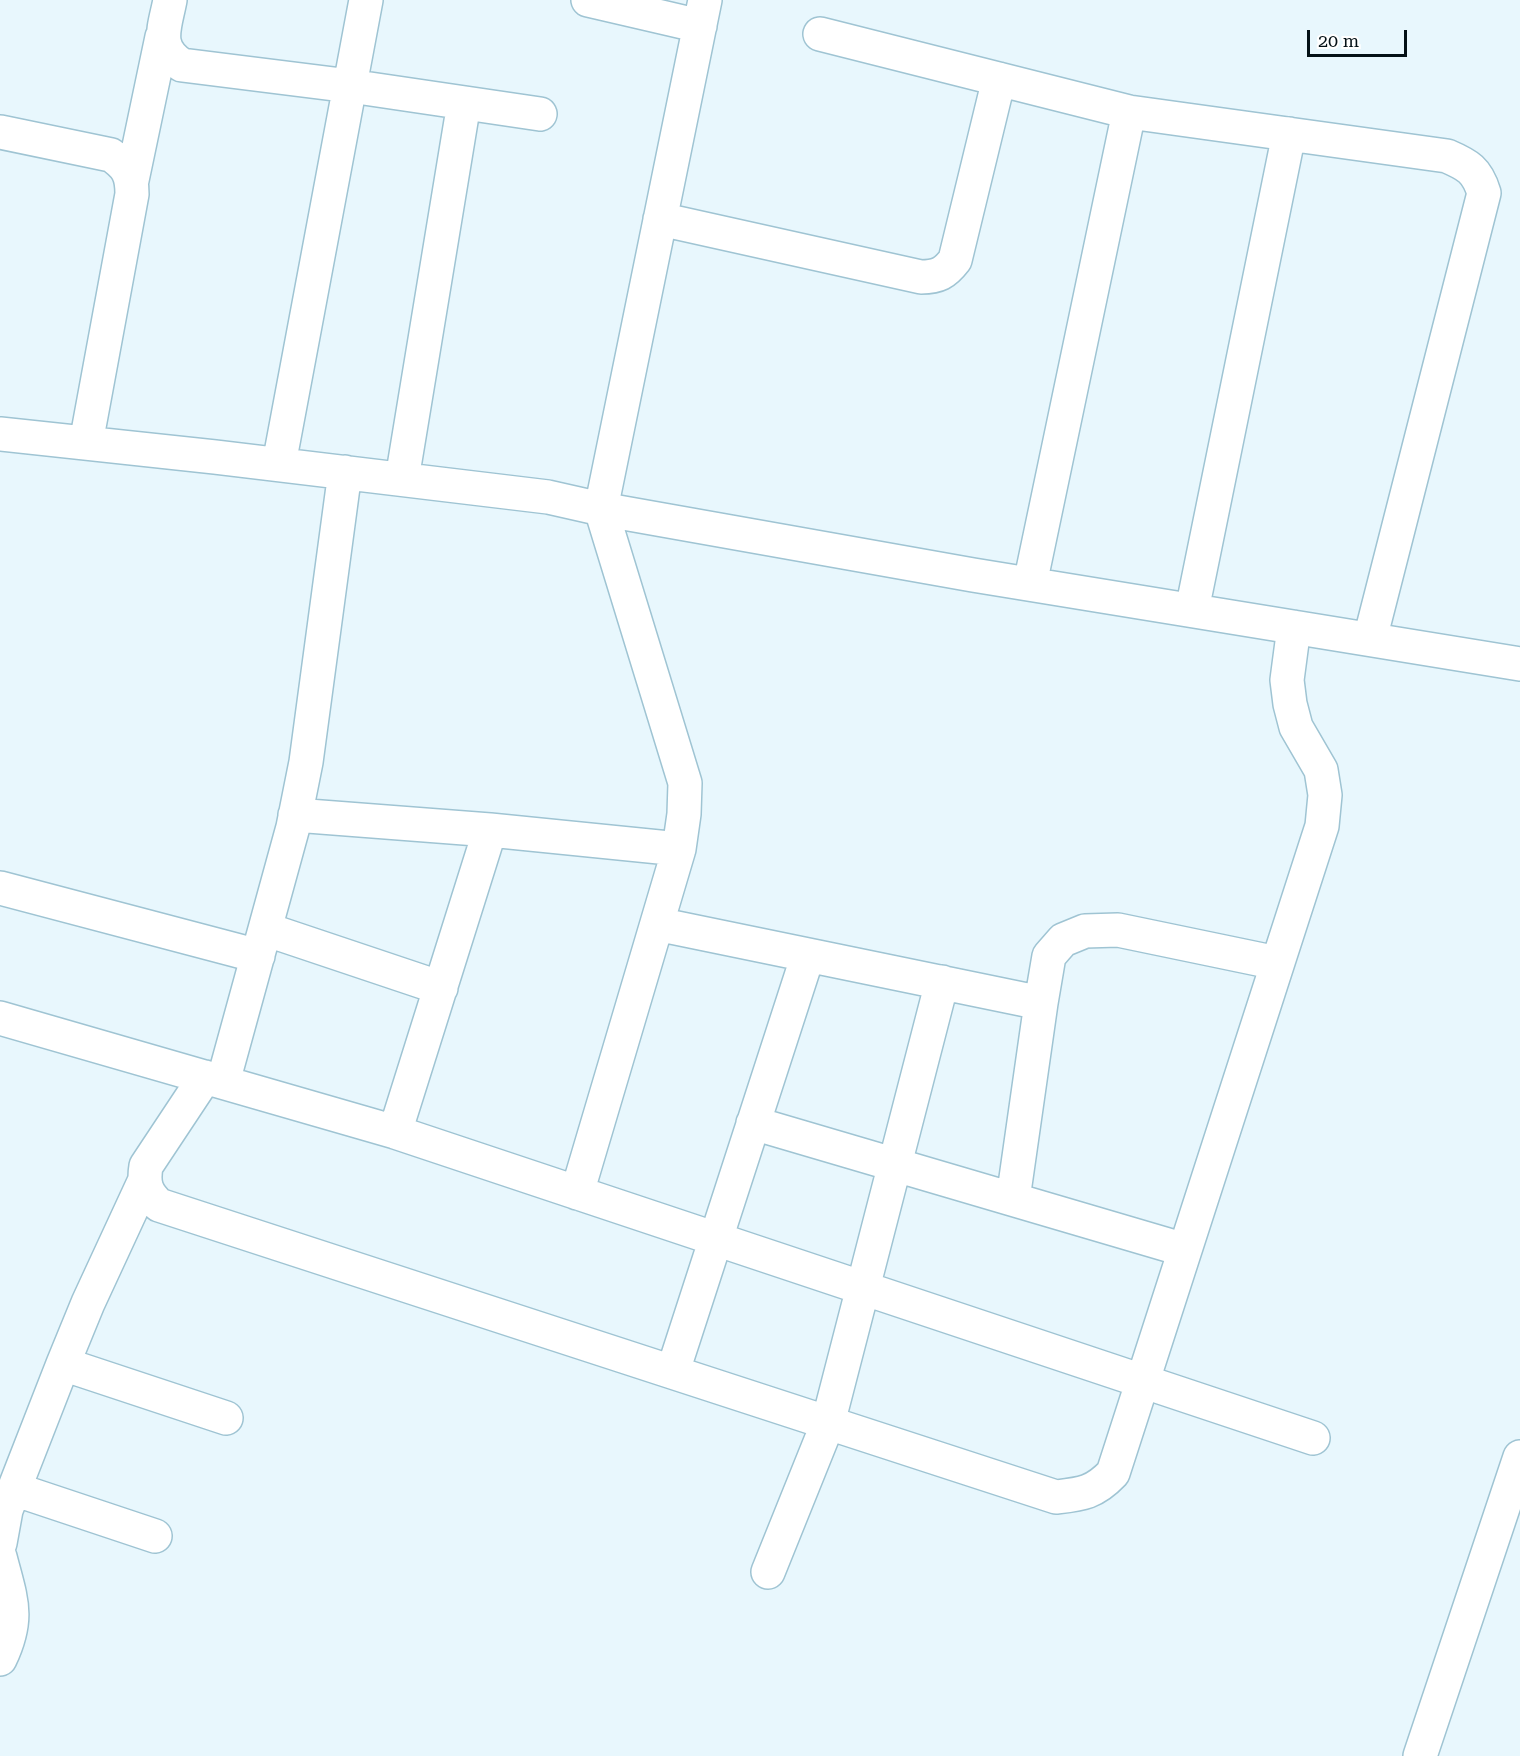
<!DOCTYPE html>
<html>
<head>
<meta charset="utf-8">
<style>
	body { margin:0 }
	#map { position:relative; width:1520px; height:1756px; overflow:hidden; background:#e8f7fd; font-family:"Roboto Serif",serif }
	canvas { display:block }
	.scale { position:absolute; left:1307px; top:30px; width:100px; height:27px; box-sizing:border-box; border:3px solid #041116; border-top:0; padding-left:8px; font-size:18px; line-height:21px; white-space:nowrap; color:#041116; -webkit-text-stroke:4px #fff; paint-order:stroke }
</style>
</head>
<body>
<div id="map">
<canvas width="1520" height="1756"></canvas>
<div class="scale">20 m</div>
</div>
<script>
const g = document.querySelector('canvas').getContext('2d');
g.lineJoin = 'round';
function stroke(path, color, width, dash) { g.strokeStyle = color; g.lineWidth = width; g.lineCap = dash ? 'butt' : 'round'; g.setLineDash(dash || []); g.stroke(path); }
const minor = new Path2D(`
	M170,0C165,27 154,47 182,65L350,86L540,114
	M588,0L700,26
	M820,34L1129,112L1447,156C1468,165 1477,170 1484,193L1370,639
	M0,132L111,155C127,166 132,174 132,194L86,443
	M132,180L162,37
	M660,219L921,277C938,277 945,273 955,260L999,79
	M0,434L215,457L548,497L601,509L973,575L1520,664
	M279,464L366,0
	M402,479L464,103
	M1030,584L1129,112
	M1192,610L1289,134
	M295,815L490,830L679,849
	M0,888L258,956
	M657,924L1041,1003L1049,956L1063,940L1085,931L1118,930L1277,963
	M265,929L441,988
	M0,1018L395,1132L1313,1438
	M205,1077L146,1166C143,1184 146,1193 159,1205L1056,1497C1082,1494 1094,1493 1113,1473L1322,826L1325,795L1321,770L1296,727L1290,704L1287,680L1294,627
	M223,1082L293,827L306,762L345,472
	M753,1123L1185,1250
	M395,1132L490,830
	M577,1193L679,849L684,814L685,783L601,509L705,0
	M1013,1199L1041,1003
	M63,1364L226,1418
	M673,1371L808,955
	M14,1489L155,1536
	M0,1543L6,1510L63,1364L88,1303L144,1182
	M0,1557C11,1600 20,1617 0,1659
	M768,1572L828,1423L942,982
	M1420,1756L1520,1457`);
stroke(minor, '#9fc4d3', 36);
stroke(minor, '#fff', 33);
</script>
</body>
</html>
